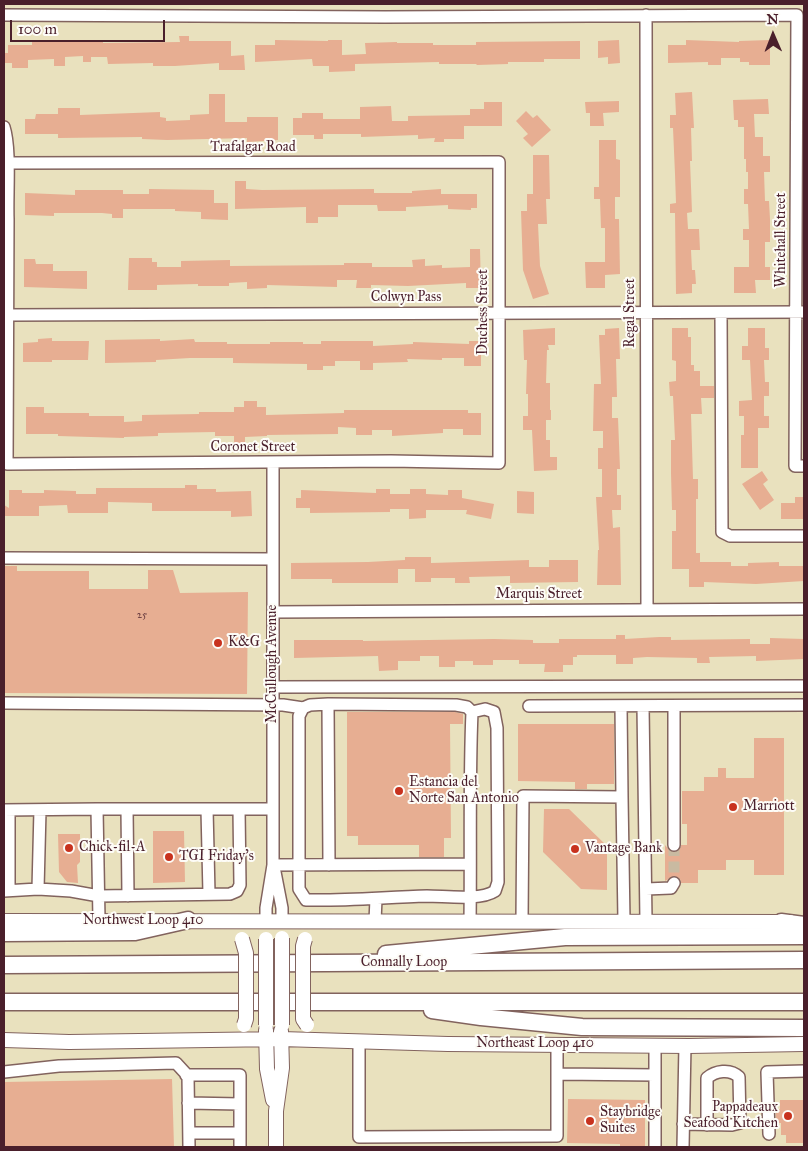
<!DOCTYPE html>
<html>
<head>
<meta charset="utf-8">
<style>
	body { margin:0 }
	#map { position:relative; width:808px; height:1151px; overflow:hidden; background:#e9e1be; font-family:"IM FELL Great Primer",serif }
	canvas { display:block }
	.frame { position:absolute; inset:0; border:5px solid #4a1f2b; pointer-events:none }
	.north { position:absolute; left:748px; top:10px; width:50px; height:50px; -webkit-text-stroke:4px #fdfcf7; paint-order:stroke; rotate:359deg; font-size:14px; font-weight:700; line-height:20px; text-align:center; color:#4a1f2b }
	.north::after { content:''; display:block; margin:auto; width:18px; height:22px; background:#4a1f2b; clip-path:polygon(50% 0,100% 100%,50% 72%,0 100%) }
	.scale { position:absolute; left:10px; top:20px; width:155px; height:22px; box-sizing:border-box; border:2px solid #4a1f2b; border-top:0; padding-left:6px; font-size:15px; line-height:18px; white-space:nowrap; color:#4a1f2b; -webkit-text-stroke:4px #fdfcf7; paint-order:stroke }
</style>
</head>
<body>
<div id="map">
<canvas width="808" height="1151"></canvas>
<div class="frame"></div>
<div class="north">N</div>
<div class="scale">100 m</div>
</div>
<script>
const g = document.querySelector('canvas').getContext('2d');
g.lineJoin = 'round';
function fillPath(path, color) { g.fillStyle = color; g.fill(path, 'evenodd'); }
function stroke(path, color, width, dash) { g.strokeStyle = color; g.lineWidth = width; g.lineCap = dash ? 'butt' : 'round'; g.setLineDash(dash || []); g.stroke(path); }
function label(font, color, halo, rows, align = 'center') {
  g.font = font + ' "IM FELL Great Primer",serif'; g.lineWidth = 4; g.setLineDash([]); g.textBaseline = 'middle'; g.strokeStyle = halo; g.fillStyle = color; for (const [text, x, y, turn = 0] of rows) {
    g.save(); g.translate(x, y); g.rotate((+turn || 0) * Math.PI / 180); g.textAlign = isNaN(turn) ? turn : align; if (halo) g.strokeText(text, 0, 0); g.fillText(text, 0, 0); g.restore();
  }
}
const building = new Path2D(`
	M179,36H189V41H231V56L244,55L245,70H219V63L175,66H153V63L108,64L107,57H91V62H83V56L65,57V66H54V59L28,60V68H12V63H4V53H8V45H32V42L64,41L103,42V43L180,42Z
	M275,40L328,41V40H342V55L366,54L365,43L397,42V43H433V45H476V42L580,41V59H544V62H508V64L477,65L476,64H439V62L355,64V71L329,72V66H313L312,59L255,62V45H275Z
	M619,40L620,63L608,64V57L598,58V41Z
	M686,40L739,42V41L770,40V65H749V62H740V58H721V65H708V62L668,63V45H686Z
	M692,92L694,128H691L692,161H690L692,212L687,213L688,229H699L700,250H691L692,270H695L696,284H692V293L676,294L675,213H670V204L676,203L675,174L673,128H670V115H676L675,93Z
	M209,94H225V122H247V117H278V140L247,142V138L167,140L142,139V137L58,138V134H25V119H35L36,114H58V108H80V115L160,112V117L166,118V121L190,120V115L209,114Z
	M768,99L769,114H754L755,137H763V156H770V172H764L765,201H769L770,219V242H765V267H770V280H755L756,293H734V267H749V240H743V229H749L748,204H744V189H748V172H746V159H744V127H738V120H734L733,100Z
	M619,101V112L603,113L604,126H590V113H586L585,102Z
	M484,102H502V126H464V139H444V142H434L435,138L418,139V135L361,137V134H323V139H314V135H293V118H302V113H323V119H360V107L391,106L392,121H408V116L470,115V109H484Z
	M526,111L533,118L537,115L551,130L532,147L523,138L528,134L516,121Z
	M599,140H616V159L620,160V197H615V219H619L620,274L605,275V288H586L585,262H605V228H601L600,199H594V187H599Z
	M533,155H549L550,199H546L547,224H538L540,266L549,294L533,299L523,270L521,211H527V194H533Z
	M235,181H246V189L262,190L374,189V193H412V191L441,189V194H477V208H471V210L448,209V205L406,207V211H378L377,205H338V217H318V223H306V207L235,209Z
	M149,189L214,190V203H228V220L201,219V212L175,211V209H123V218H112V214L102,213H54V216L25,215V193L75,195V190H123V194H149Z
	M470,249H480L481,288H466V283L408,286L371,285V288H356L357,280H337V287L267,285V288L247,289V282L229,283V286H198V284L157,285V290H128L129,258H152V262H157V267H181V261L230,260V266L344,265V263H372V267H413L412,260L425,259V266L442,265V268L470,267Z
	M24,259H35L36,264H53V271H87V289L24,287Z
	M555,328V345H548L549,350H547L546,383H550V410H551V420H546V440H550V457H557V470L534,471L532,430H523V416H528V394H526L527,360H524L523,330Z
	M619,328L620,359H616L617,397H612V418H618L620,469H617V495H621V510H612L613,528L620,527L621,585H597L598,550H599L596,497H602V469H598V448H603V431H593L594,384H601L599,335H605V329Z
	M672,328H688V337H691V365H694V371H700V386H714V398H701L702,414H691L693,479H698V499H696V553H700V562H731V566H748V563L779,562V566H804V581L756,584L704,582V587H689V569H672V531H676V510H672L671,473V440H675L673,396H670L669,382L676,381V361L672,360Z
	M748,328H765V348H769V360H764L765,382H769V396H764V416H769V428H758V468H741V435H744V416H739V401L752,400L750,360H742V346H748Z
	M52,338V341H89L88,360H52V362H23V343L38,342V339Z
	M160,339V341L194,339L195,342H227V344H270V342H303V344H321V341H373V346L413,344V342L469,344V341H481V366H464V358H442V360L407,359L408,362L373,363V370H360V361H335V366H323V370H307V364L233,363V358H190L156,360V362L105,363V340Z
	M244,401H257V407H266V415L344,413V410H468V413H481V435H463V429H443V433L392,436V430H372V435H356V428L338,427V434L267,435V436L245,437V444L234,445V436H215V432L158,433V436L124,437V438L58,436V434H26V407H44V413H89V416H124V422L142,421V415L199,414V412H234V407H244Z
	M762,471L768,480L763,484L774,500L760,510L742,484Z
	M185,485H197V489H216V492L251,491L252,516L231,517V511H152V503L108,502V513H68L67,505L39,506V516H4V505L9,508V490H22V493H44V490L76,491V494H96V488H185Z
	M376,489H390V494H410V489H426V494L448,495V490H462V498L494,504L491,519L466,514L467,510H426V518L409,519V509H390V512L310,513V508H296V498H301V490L376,493Z
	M517,491L534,492V514L517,513Z
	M795,497H804V519H781V503H795Z
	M405,557H431V563L529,560V567H549V560H578V582L510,583V576L469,577L470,583H455V578H431V582H415V569H398V583H332V579H291V563L368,562L405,560Z
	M4,566H17V571H89V589H148V570H173L180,593L248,592L247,694L4,693Z
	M616,635H625V639L659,637H671V640L750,639V644H770V638L804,639V659L756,661V656L709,657L710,663H697V658L647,657L633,658V664H616V655H577V657H573V665H563V672H544L545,664H519V660H493V665H473V661H455V667H439V656H420V661H398V670L379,671L378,656L294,658V640H363V641L494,639L533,640V643H559V639H616Z
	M347,712H455L463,714V724H450L451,838H444V857H419V845H358V836H347Z
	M518,724H614V784H587V789H575V782L518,781Z
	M754,738H784V875H754V860H726V870H698V883H681L680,879L675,876L665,881V845L670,851L674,852L680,849L681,845H687V824H682V791H704V777H718V768H726V778H754Z
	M544,809H569L607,846V890L581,889L543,852Z
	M153,831H184L185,882L153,883Z
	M58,834H80V862L77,865L78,883L67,882L59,872Z
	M172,1079L174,1147H4V1082Z
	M568,1099L645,1100V1147H620V1144L567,1143Z
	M780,1100H804V1143H786V1135H781V1123H776V1109H780Z`);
const minorTunnel = new Path2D(`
	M674,845V883`);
const minor = new Path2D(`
	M4,15L385,17L797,15L795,466H804
	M646,15L647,610
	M4,127C11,149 7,194 8,219C8,300 8,382 7,464L391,461L499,463V162L7,163
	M721,313L722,532L730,536H804
	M8,315L804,312
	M4,558L273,559
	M273,612L804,609
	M273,687L804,686
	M4,703L283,705L303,708
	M328,704L329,865
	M529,706L804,705
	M643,706L646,921
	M674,706V845
	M622,797L624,921
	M97,809H273
	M127,809L128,896
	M207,809L209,894
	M4,810L97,809L99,920
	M9,810V890
	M273,865L470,864
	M275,872L282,908V921
	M38,889L40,810
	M646,889L671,888L674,883
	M4,891L38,889L71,891L99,896L230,894L237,891L240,885L239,809
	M266,921V908L273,865V463
	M375,921L376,899
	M470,921C471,851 469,782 472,712L467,707L456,705L328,704L310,705L303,708L299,716V889L306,900C347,901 387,897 427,896C446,896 480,901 495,891L498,882L497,728L494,712L485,709L472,712
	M522,921L523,796L622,797L621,706
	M359,1041V1137L557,1136V1045
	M4,1072L59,1066L176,1063L188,1076L189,1147
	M558,1074L655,1075V1045
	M186,1075H240V1147
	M188,1103L240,1104
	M683,1124L732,1125L740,1123L739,1077C730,1068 715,1071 707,1078V1125
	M189,1133H240
	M769,1134L767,1072L804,1071
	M655,1147V1075
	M683,1147L685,1045`);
const major = new Path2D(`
	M4,921L790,922
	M266,1030L267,1069L273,1100
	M4,1040L69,1042L281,1039L448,1044L689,1046L804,1044
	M276,1147V1111L282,1068L281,1031`);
const highway = new Path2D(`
	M781,922L804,925
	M4,933L135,932L188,920
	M386,954L565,937L804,936
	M4,965L804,960
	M4,1002H804
	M432,1010L481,1017L582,1027L804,1028`);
const majorBridge = new Path2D(`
	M282,938V1025
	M242,939L246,953V1019L244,1025
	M266,939V1025
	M305,939L303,946V1019L307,1025`);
const markers = [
	[218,643,5,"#c8321e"],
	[399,791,5,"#c8321e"],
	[733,807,5,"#c8321e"],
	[69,848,5,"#c8321e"],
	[575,849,5,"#c8321e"],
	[169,857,5,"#c8321e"],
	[788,1116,5,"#c8321e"],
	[590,1121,5,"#c8321e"]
];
const numberNames = [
	["25",142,615]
];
const streetNames = [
	["Trafalgar Road",253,148],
	["Whitehall Street",782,240,-90],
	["Colwyn Pass",406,298],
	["Duchess Street",484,312,-90],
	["Regal Street",631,313,-90],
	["Coronet Street",253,448],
	["Marquis Street",539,595],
	["McCullough Avenue",273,664,-90],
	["Northwest Loop 410",143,921],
	["Connally Loop",404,963],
	["Northeast Loop 410",535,1044]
];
const poiNames = [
	["K&G",228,643],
	["Estancia del",409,783],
	["Norte San Antonio",409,799],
	["Marriott",743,807],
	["Chick-fil-A",79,848],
	["Vantage Bank",585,849],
	["TGI Friday's",179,857],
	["Pappadeaux",778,1108,"right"],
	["Seafood Kitchen",778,1124,"right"],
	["Staybridge",600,1113],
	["Suites",600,1129]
];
fillPath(building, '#e7ae92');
stroke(minorTunnel, '#c9baa1', 11, [11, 5.5]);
stroke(minor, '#82635e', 14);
stroke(major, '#82635e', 16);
stroke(highway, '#82635e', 19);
stroke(minor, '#fff', 11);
stroke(major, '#fff', 14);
stroke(highway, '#fff', 16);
stroke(majorBridge, '#82635e', 16, []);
stroke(majorBridge, '#fff', 14);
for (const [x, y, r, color] of markers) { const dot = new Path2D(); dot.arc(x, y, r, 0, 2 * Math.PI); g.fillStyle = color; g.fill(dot); stroke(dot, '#fdfcf7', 2); }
label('11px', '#714345', null, numberNames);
label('14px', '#4a1f2b', '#fdfcf7', streetNames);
label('14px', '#4a1f2b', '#fdfcf7', poiNames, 'left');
</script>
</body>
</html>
